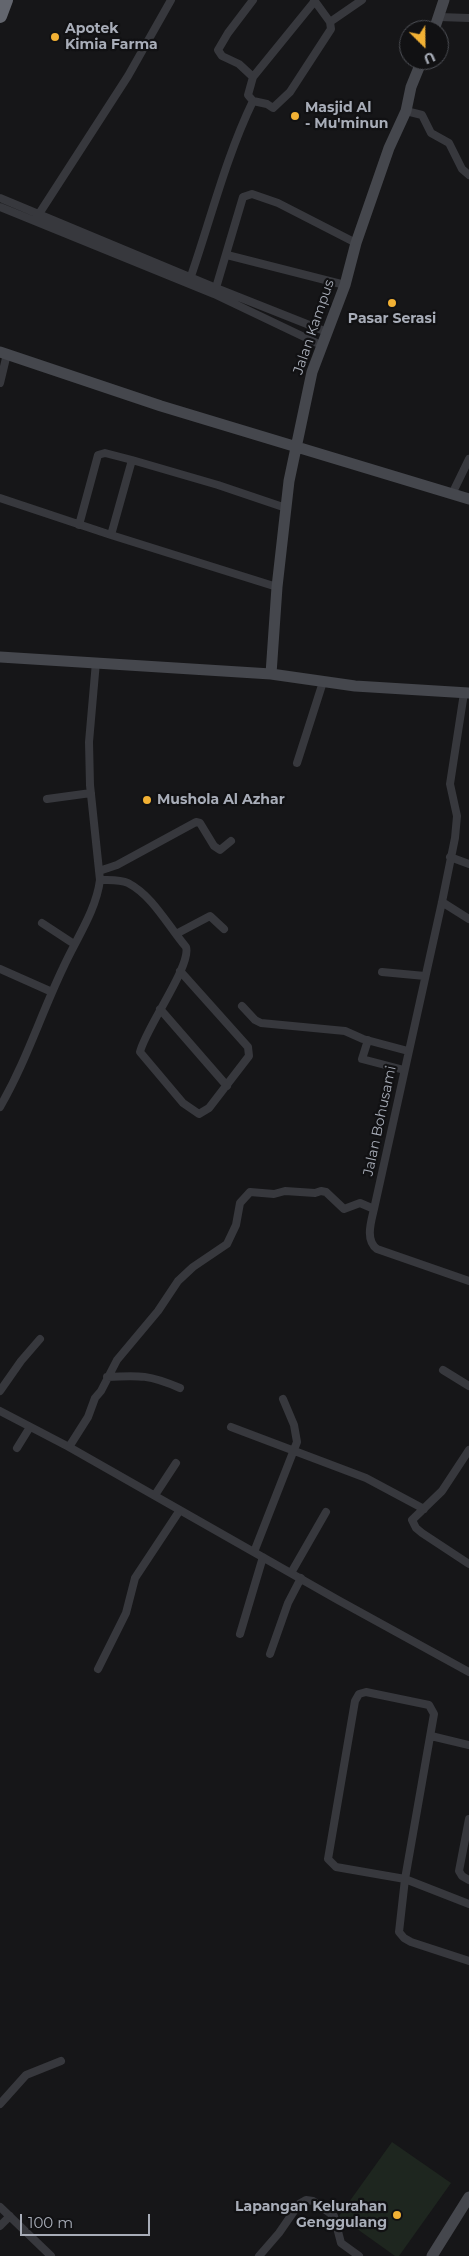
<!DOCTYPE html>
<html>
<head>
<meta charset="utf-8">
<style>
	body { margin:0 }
	#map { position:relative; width:469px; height:2256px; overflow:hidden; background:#161618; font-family:Montserrat,sans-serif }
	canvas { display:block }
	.north { position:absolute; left:399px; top:20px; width:50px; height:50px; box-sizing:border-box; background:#111113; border:1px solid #4d4f55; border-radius:50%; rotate:157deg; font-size:14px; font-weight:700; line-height:20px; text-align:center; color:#a8adb8 }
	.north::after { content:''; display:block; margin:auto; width:18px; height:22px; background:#f2b134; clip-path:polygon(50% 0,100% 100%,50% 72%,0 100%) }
	.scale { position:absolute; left:20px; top:2214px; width:130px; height:22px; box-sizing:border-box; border:2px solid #a8adb8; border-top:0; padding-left:6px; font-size:15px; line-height:18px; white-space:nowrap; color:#a8adb8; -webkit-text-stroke:4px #111113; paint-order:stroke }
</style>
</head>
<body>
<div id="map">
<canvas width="469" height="2256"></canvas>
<div class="north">U</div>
<div class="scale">100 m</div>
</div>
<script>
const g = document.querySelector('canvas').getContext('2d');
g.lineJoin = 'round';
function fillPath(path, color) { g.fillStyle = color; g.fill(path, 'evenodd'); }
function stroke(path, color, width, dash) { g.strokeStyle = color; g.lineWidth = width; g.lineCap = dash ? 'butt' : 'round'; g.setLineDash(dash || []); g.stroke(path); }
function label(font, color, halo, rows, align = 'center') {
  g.font = font + ' Montserrat,sans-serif'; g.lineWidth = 4.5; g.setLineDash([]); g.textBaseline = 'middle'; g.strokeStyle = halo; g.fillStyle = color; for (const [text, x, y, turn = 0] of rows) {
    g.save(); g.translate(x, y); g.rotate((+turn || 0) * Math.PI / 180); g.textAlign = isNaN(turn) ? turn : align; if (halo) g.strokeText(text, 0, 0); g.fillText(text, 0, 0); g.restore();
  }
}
const green = new Path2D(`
	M392,2142L451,2183L399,2256H395L339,2216Z`);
const street = new Path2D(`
	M439,17L469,18
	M330,22L362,0
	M253,77L314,2
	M253,101L248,95L253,77L239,64L222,56L218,50L228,33L253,0
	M406,111L422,115L431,133L449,143L462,169L469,175
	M0,198L216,288L327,332
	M0,207L214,294L323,346
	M37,217L128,76L171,0
	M227,255L345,285
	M189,282C210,222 225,159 253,101L267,104L273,108L290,92L331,29L330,22L314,0
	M215,291L243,197L252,194L278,203L356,243
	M0,383L7,354
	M452,494L469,459
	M0,498L111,535L277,587
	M79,525L98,455L105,453L132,460
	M111,535L132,460L218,485L286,508
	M464,693L450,784L457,816L455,838L442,902L374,1209C371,1222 365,1240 377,1249L469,1281
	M297,763L323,682
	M47,799L91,793
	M450,857L469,864
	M99,871L117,865L196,822L200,823L214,846L220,850L231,841
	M100,880C109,880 120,879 128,883C153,896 168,926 186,947C192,965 145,1029 140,1052L183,1103L199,1114L209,1108L249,1056L248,1047L180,971
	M442,902L469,919
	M42,923L74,944
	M176,934L210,916L224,929
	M0,969L52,992
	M382,972L425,976
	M242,1006L255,1020L261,1023L345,1031L363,1039L408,1051
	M160,1009L227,1086
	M368,1040L362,1059L404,1070
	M0,1107C26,1062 41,1014 63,968C76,939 96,911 100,880L90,785L89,742L96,662
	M443,1370L469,1386
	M107,1377C140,1375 150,1375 180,1388
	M0,1391L21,1361L40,1339
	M0,1411L69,1447L338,1600L469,1672
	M231,1427L366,1478L424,1509
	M69,1447L88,1417L95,1398L101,1391L117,1360L158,1311L178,1281L193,1267L227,1244L236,1225L240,1203L250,1192L274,1194L285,1191L315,1193L321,1191L326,1192L344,1209L360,1203L374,1209
	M17,1448L30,1427
	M469,1450L442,1491L412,1520L416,1528L422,1533L469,1564
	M155,1495L176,1463
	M254,1552L297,1442L294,1425L283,1399
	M291,1573L326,1512
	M240,1634L263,1557
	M270,1654L288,1603L301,1578
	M98,1669L126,1613L135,1578L180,1510
	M431,1736L469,1745
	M469,1819L459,1871L462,1876L469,1880
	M469,1904L405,1879L336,1867L328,1859L355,1701L359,1694L366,1692L429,1705L434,1714L405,1879L399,1932L404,1938L411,1942L469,1961
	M0,2104L26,2075L61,2061
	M0,2207L51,2256
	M0,2226L10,2216
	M259,2256L279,2233L299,2204L306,2200L313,2201L334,2216L341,2243L359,2256`);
const secondary = new Path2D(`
	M434,30L444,0
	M0,352L161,406L469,499
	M0,657L271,674L355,686L469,693
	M271,674L277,587L289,481L312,372L345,285L356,243L389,148L406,111L411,87L422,60
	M432,2256L469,2197`);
const highway = new Path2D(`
	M0,16L6,0`);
const markers = [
	[55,37,5,"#f2b134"],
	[295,116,5,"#f2b134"],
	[392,303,5,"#f2b134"],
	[147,800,5,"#f2b134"],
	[397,2215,5,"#f2b134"]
];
const poiNames = [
	["Apotek",65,29],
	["Kimia Farma",65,45],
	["Masjid Al",305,108],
	["- Mu'minun",305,124],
	["Pasar Serasi",392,319,"center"],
	["Mushola Al Azhar",157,800],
	["Lapangan Kelurahan",387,2207,"right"],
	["Genggulang",387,2223,"right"]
];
const streetNames = [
	["Jalan Kampus",314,327,-71],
	["Jalan Bohusami",380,1121,-78]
];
fillPath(green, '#1e261f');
stroke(street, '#37383d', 8);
stroke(secondary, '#45474d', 11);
stroke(highway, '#63666e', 14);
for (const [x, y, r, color] of markers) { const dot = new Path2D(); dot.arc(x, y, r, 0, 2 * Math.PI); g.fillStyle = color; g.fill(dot); stroke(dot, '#111113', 2); }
label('bold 14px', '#a8adb8', '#111113', poiNames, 'left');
label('14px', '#a8adb8', '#111113', streetNames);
</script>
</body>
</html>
